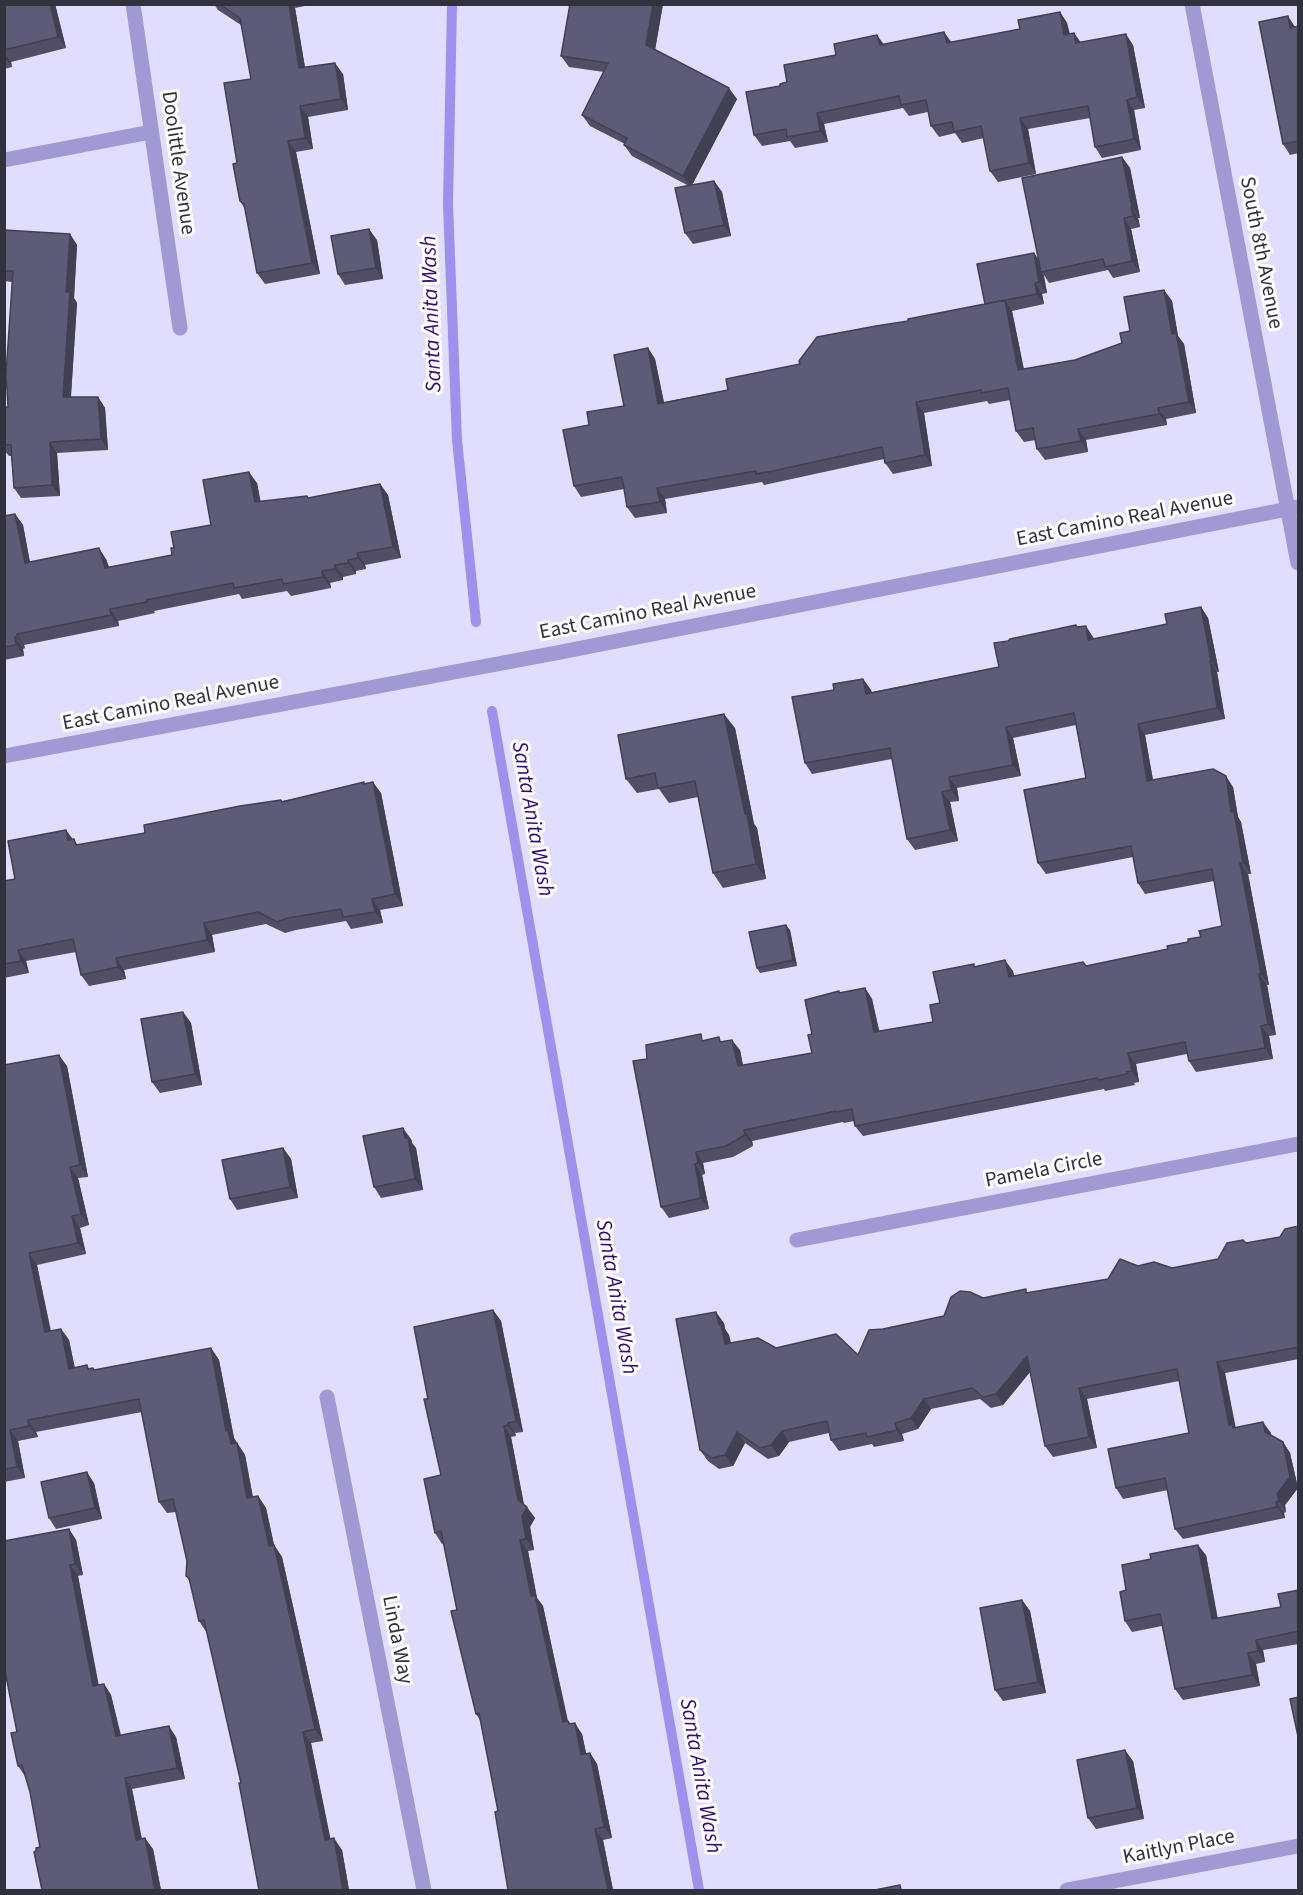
<!DOCTYPE html>
<html>
<head>
<meta charset="utf-8">
<style>
	body { margin:0 }
	#map { position:relative; width:1303px; height:1895px; overflow:hidden; background:#e0ddfe; font-family:"Source Sans 3",sans-serif }
	canvas { display:block }
	.frame { position:absolute; inset:0; border:6px solid #32313e; pointer-events:none }
</style>
</head>
<body>
<div id="map">
<canvas width="1303" height="1895"></canvas>
<div class="frame"></div>
</div>
<script>
const g = document.querySelector('canvas').getContext('2d');
g.lineJoin = 'round';
function stroke(path, color, width, dash) { g.strokeStyle = color; g.lineWidth = width; g.lineCap = dash ? 'butt' : 'round'; g.setLineDash(dash || []); g.stroke(path); }
function fillPath(path, color) { g.fillStyle = color; g.fill(path, 'evenodd'); }
function label(font, color, halo, rows, align = 'center') {
  g.font = font + ' "Source Sans 3",sans-serif'; g.lineWidth = 6; g.setLineDash([]); g.textBaseline = 'middle'; g.strokeStyle = halo; g.fillStyle = color; for (const [text, x, y, turn = 0] of rows) {
    g.save(); g.translate(x, y); g.rotate((+turn || 0) * Math.PI / 180); g.textAlign = isNaN(turn) ? turn : align; if (halo) g.strokeText(text, 0, 0); g.fillText(text, 0, 0); g.restore();
  }
}
const stream = new Path2D(`
	M452,4L448,204L457,440L476,622
	M492,711L699,1890`);
const minor = new Path2D(`
	M133,4L180,328
	M1192,4L1298,563
	M4,160L151,132
	M797,1240L1298,1144
	M327,1397L424,1890
	M1067,1890L1298,1846`);
const tertiary = new Path2D(`
	M4,756L556,653L1298,507`);
const wall = new Path2D(`
	M4,4H55L66,48L11,62L12,67L4,69Z
	M214,4H315L295,8L305,68L343,74L348,110L308,117L313,149L296,152L320,274L265,284L257,273L245,209L240,201L237,163L251,79L241,25L218,10Z
	M570,4H663L655,50L737,99L692,185L714,181L722,192L731,236L693,244L685,233L689,186L632,156L624,145L625,144L590,126L582,115L604,72L569,67L561,56Z
	M1060,12L1067,23L1070,34L1074,33L1080,42L1133,45L1145,108L1134,110L1141,150L1102,158L1095,147L1090,118L1028,129L1036,174L998,182L990,171L984,138L962,143L955,133L939,137L931,126L928,112L909,116L903,108L824,124L828,142L795,148L790,141L762,146L754,135L780,86L836,55L884,44L951,42L1020,29Z
	M1299,26V153L1290,155L1283,144L1295,27Z
	M1122,157L1130,168L1140,218H1138L1140,227L1131,229L1140,272L1113,278L1108,270L1049,283L1044,275L1047,293L1042,294L1044,304L1012,311L1024,369L1075,360L1122,343L1130,331L1164,290L1172,301L1178,336L1184,344L1196,413L1166,419L1167,425L1086,440L1088,452L1045,460L1037,449L1036,440L1024,442L1016,431L1010,400L989,404L987,401L924,413L932,466L893,474L885,463L884,459L764,485L762,482L665,499L667,513L635,518L627,507L624,489L581,497L574,486L589,425L624,406L648,348L655,359L664,402L728,390L800,364L908,321L985,304L1034,253L1039,260Z
	M4,230L70,234L77,245L74,298L77,303L71,397H98L105,408L108,450L57,453L60,496L21,498L14,488L11,456H9L4,450V407H8L12,282L4,281Z
	M377,240L383,279L345,285L338,274Z
	M257,483L260,501L308,498L380,484L388,495L401,558L365,565L366,569L356,571V574L343,577V580L330,583L331,588L291,596L287,591L242,599L239,594L154,611L155,613L118,621L119,626L24,645L25,648L23,649L24,656L4,660V516L15,514L23,525L30,562L106,559L109,567L172,555L174,548L211,525Z
	M1201,607L1208,618L1219,672H1217L1225,719L1145,735L1153,780L1233,787L1238,817L1241,822L1251,874H1248L1269,985H1267L1276,1035L1269,1036L1273,1059L1196,1072L1189,1061L1187,1054L1136,1064L1139,1082L1134,1083L1135,1085L1105,1091L1104,1089L863,1136L855,1126L854,1121L844,1123L843,1122L752,1141L753,1146L733,1157L703,1163L705,1174L702,1175L709,1209L669,1218L661,1207L647,1059L705,1040L722,1041L740,1050L743,1065L812,1053V1034L840,993L865,988L872,999L879,1031L933,1022L940,1003L976,966L1013,971L1014,976L1086,966L1168,949L1201,937L1222,926L1214,881L1145,894L1138,883L1133,857L1046,874L1038,863L1086,778L1076,725L1013,738L1021,776L957,788L959,801L950,802L958,841L915,850L907,839L892,759L812,774L805,763L834,690L863,679L871,690L872,692L999,667L1077,627L1093,637L1094,639L1167,624Z
	M735,728L754,824L757,828L766,879L723,888L713,873L698,797L669,803L659,789L637,793L626,779Z
	M365,784L381,793L403,906L380,910L383,923L351,929L346,921L296,930L285,933L266,924L212,935L215,952L124,970L126,979L89,986L81,975L76,952L26,961L29,973L4,978V881L15,879L73,840L78,845L145,833L281,800L282,801Z
	M790,930L797,966L760,973L757,968Z
	M183,1012L191,1023L202,1085L160,1093L152,1082Z
	M4,1065L67,1066L88,1177L78,1178L89,1225L80,1228L86,1254L37,1265L51,1331L61,1329L69,1340L75,1368H93L95,1370L211,1348L219,1360L234,1438L245,1455L253,1497L258,1496L266,1508L274,1545L282,1557L323,1741L311,1743L330,1839L342,1850L349,1890H259L241,1783L207,1633L199,1621L190,1582L186,1576L187,1561L176,1512L167,1513L159,1502L142,1412L36,1432L38,1437L18,1441L25,1478L4,1482Z
	M411,1139L412,1143L416,1148L423,1190L381,1198L374,1187Z
	M283,1148L291,1159L298,1198L237,1210L230,1199Z
	M1299,1226V1359L1225,1373L1235,1428L1271,1433V1435L1283,1442L1290,1453L1298,1488L1285,1505L1286,1512L1284,1513L1285,1518L1183,1539L1175,1529L1168,1490L1123,1499L1116,1488L1189,1433L1179,1381L1087,1399L1097,1448L1053,1457L1045,1446L1030,1372L1003,1405L991,1408L980,1399L931,1409L918,1429L902,1434L904,1441L874,1447L872,1444L839,1451L831,1440L829,1433L789,1442L779,1456L768,1459L745,1443L733,1466L719,1469L708,1461L700,1450L724,1323L725,1329L729,1335L731,1343L776,1348L858,1355L883,1329L944,1316L983,1298L1028,1293L1108,1279L1138,1266L1172,1268L1218,1259L1246,1243L1280,1237Z
	M493,1310L501,1321L523,1432L515,1433L516,1436L511,1437L524,1505L535,1518L530,1527L534,1550L528,1551L537,1598L543,1606L568,1721L582,1734L586,1754L590,1753L597,1764L612,1838L603,1840L613,1890H508L498,1811L480,1720L476,1714L444,1543L442,1544L435,1533L441,1475L428,1399Z
	M94,1483L102,1519L56,1529L49,1518Z
	M69,1529L76,1540L83,1575L78,1576L98,1685L104,1684L111,1695L121,1735L176,1737L185,1779L132,1789L142,1839L153,1849L161,1890H42L36,1851L40,1847L30,1792L25,1776L18,1766L17,1732Z
	M1206,1555L1217,1618L1281,1607L1299,1590V1644L1263,1650L1265,1662L1256,1664L1260,1686L1183,1700L1175,1689L1162,1626L1132,1632L1125,1621L1126,1590Z
	M1022,1600L1030,1611L1046,1693L1003,1701L995,1690Z
	M1133,1761L1144,1819L1096,1829L1088,1818Z`);
const shadedWall = new Path2D(`
	M50,4H55L66,48L58,37Z
	M289,4H292L295,8L307,79L299,68Z
	M653,4H663L654,56L646,45Z
	M1060,12L1067,23L1072,46L1064,35Z
	M1288,16L1295,27L1290,28Z
	M944,32L952,43H947Z
	M1074,33L1082,44L1076,43Z
	M1126,34L1133,45L1145,108L1137,97Z
	M877,35L885,46L880,45Z
	M4,53L11,62L12,67L4,56Z
	M335,63L343,74L348,110L341,99Z
	M729,88L737,99L691,187L683,176Z
	M1127,100L1134,110L1141,150L1134,139Z
	M300,106L308,117L313,149L305,138Z
	M817,113L824,124L828,142L820,131Z
	M1020,118L1028,129L1036,174L1029,163Z
	M288,141L296,152L320,274L312,263Z
	M1122,157L1130,168L1140,218L1132,207Z
	M714,181L722,192L731,236L724,225Z
	M1131,207L1138,218L1140,227L1133,216Z
	M1124,218L1131,229L1140,272L1132,261Z
	M369,229L377,240L383,279L376,268Z
	M70,234L77,245L74,298L77,303L70,408L63,397L66,292Z
	M1034,253L1041,264V272L1043,275L1047,293L1039,282Z
	M1035,283L1042,294L1044,304L1037,294Z
	M1164,290L1172,301L1178,336L1184,344L1196,413L1189,402L1172,334Z
	M1005,300L1012,311L1026,381L1018,370Z
	M648,348L655,359L666,414L658,404Z
	M98,397L105,408L108,450L101,439Z
	M916,402L924,413L932,466L925,455Z
	M1158,408L1166,419L1167,425L1159,414Z
	M1078,429L1086,440L1088,452L1081,441Z
	M50,442L57,453L60,496L52,485Z
	M249,472L257,483L263,513L255,502Z
	M380,484L388,495L401,558L393,547Z
	M657,488L665,499L667,513L660,502Z
	M15,514L23,525L32,574L25,563Z
	M99,548L106,559L113,579L105,568Z
	M357,553L365,565L366,569L358,558Z
	M348,560L356,571V574L348,563Z
	M335,565L343,577V580L335,569Z
	M322,571L330,583L331,588L323,577Z
	M1201,607L1208,618L1219,672L1211,661Z
	M110,609L118,621L119,626L111,615Z
	M1086,626L1093,637L1096,651L1088,640Z
	M17,634L24,645L25,648L17,637Z
	M15,637L23,649L24,656L16,645Z
	M1210,661L1217,672L1225,719L1217,708Z
	M863,679L871,690L874,704L866,694Z
	M724,714L735,728L754,824L757,828L766,879L756,864Z
	M1138,724L1145,735L1155,792L1147,781Z
	M1006,727L1013,738L1021,776L1013,765Z
	M1226,776L1233,787L1238,817L1241,822L1251,874L1243,863L1231,812Z
	M949,777L957,788L959,801L951,790Z
	M373,782L381,793L403,906L395,894Z
	M942,792L950,802L958,841L950,830Z
	M66,830L75,842L68,840Z
	M1240,863L1248,874L1269,985L1261,974Z
	M372,899L380,910L383,923L375,912Z
	M204,923L212,935L215,952L207,940Z
	M786,925L790,930L797,966L793,960Z
	M18,950L26,961L29,973L21,961Z
	M116,958L124,970L126,979L118,967Z
	M1005,960L1013,971L1016,988L1009,977Z
	M1259,974L1267,985L1276,1035L1268,1024Z
	M865,988L872,999L882,1043L874,1032Z
	M183,1012L191,1023L202,1085L195,1074Z
	M1261,1026L1269,1036L1273,1059L1265,1048Z
	M732,1040L740,1050L745,1077L738,1066Z
	M1128,1053L1136,1064L1139,1082L1132,1071Z
	M59,1055L67,1066L88,1177L80,1165Z
	M403,1128L411,1139L412,1143L416,1148L423,1190L415,1179Z
	M744,1130L752,1141L753,1146L745,1135Z
	M283,1148L291,1159L298,1198L290,1187Z
	M696,1152L703,1163L705,1174L698,1163Z
	M695,1164L702,1175L709,1209L701,1198Z
	M70,1167L78,1178L89,1225L81,1214Z
	M72,1216L80,1228L86,1254L78,1243Z
	M29,1253L37,1265L53,1344L45,1332Z
	M493,1310L501,1321L523,1432L516,1421Z
	M716,1312L724,1323L725,1329L729,1335L733,1355L725,1344L719,1325Z
	M61,1329L69,1340L77,1380L69,1369Z
	M211,1348L219,1360L234,1438L236,1442L239,1456L231,1444L226,1431Z
	M1027,1356L1034,1367L1003,1405L996,1394Z
	M1217,1362L1225,1373L1236,1429L1229,1425Z
	M1079,1388L1087,1399L1097,1448L1089,1437Z
	M924,1399L931,1409L918,1429L911,1418Z
	M28,1420L36,1432L38,1437L29,1426Z
	M1263,1422L1271,1433L1272,1443L1265,1432Z
	M508,1423L515,1433L516,1436L508,1425Z
	M895,1423L902,1434L904,1441L897,1430Z
	M504,1426L511,1437L525,1510L527,1507L535,1518L530,1527L534,1550L526,1539Z
	M10,1430L18,1441L25,1478L17,1467Z
	M782,1431L789,1442L779,1456L771,1445Z
	M737,1432L745,1443L733,1466L725,1455Z
	M1283,1442L1290,1453L1298,1488L1285,1505L1286,1512L1279,1501L1277,1494Z
	M237,1443L245,1455L255,1510L247,1498Z
	M87,1472L94,1483L102,1519L95,1508Z
	M258,1496L266,1508L274,1545L282,1557L323,1741L315,1729L269,1546Z
	M1276,1502L1284,1513L1285,1518L1277,1507Z
	M69,1529L76,1540L83,1575L75,1564Z
	M520,1540L528,1551L537,1598L543,1606L570,1733L563,1722L531,1596Z
	M1198,1545L1206,1555L1220,1630L1212,1619Z
	M70,1565L78,1576L101,1697L93,1686Z
	M1022,1600L1030,1611L1046,1693L1038,1682Z
	M1256,1640L1263,1650L1265,1662L1258,1651Z
	M1248,1653L1256,1664L1260,1686L1252,1675Z
	M104,1684L111,1695L123,1747L116,1736Z
	M575,1723L582,1734L589,1766L581,1755Z
	M169,1726L176,1737L185,1779L177,1768Z
	M303,1732L311,1743L333,1851L325,1840Z
	M1125,1750L1133,1761L1144,1819L1137,1808Z
	M590,1753L597,1764L612,1838L604,1827Z
	M125,1778L132,1789L144,1851L136,1840Z
	M595,1829L603,1840L613,1890H608Z
	M145,1838L153,1849L161,1890H155Z
	M334,1838L342,1850L349,1890H343Z`);
const building = new Path2D(`
	M4,4H50L58,37L4,50Z
	M219,4H289L299,68L335,63L341,99L300,106L305,138L288,141L312,263L257,273L244,204L240,201L233,164L237,163L224,83L251,79L240,18Z
	M570,4H653L646,45L729,88L683,176L624,145L627,138L582,115L608,63L561,56Z
	M1060,12L1064,35L1074,33L1076,43L1126,34L1137,97L1127,100L1134,139L1095,147L1088,106L1020,118L1029,163L990,171L981,126L954,132L952,122L931,126L926,100L901,105L899,96L817,113L820,131L787,137L786,129L754,135L746,92L780,86V84L787,82L784,65L836,55L834,44L877,35L880,45L944,32L947,43L1020,29L1018,20Z
	M1288,16L1290,28L1299,26V141L1283,144L1259,22Z
	M1122,157L1132,207H1131L1133,216L1124,218L1132,261L1105,267L1103,259L1041,272L1022,178Z
	M714,181L724,225L685,233L675,188Z
	M369,229L376,268L338,274L331,236Z
	M4,230L70,234L66,292H70L63,397H98L101,439L50,442L52,485L14,488L11,445H4V407H8L6,374L13,271H4Z
	M1034,253L1039,282L1035,283L1037,294L985,304L977,264Z
	M1164,290L1172,334L1176,333L1189,402L1158,408L1159,414L1078,429L1081,441L1037,449L1033,428L1016,431L1008,388L981,393V390L916,402L925,455L885,463L882,447L773,471L756,474V471L657,488L660,502L627,507L622,477L574,486L563,430L589,425L587,412L624,406L614,355L648,348L658,404L728,390L726,379L800,364L799,361L817,337L876,326L908,321V319L1005,300L1018,370L1075,360L1122,343L1120,333L1130,331L1124,297Z
	M249,472L255,502L307,496L308,498L380,484L393,547L357,553L358,558L348,560V563L335,565V569L322,571L323,577L283,584L282,579L234,588L233,583L146,600L147,602L110,609L111,615L17,634V637H15L16,645L4,647V516L15,514L25,563L99,548L105,568L172,555L171,548H174L171,532L211,525L203,480Z
	M1201,607L1211,661H1210L1217,708L1138,724L1147,781L1213,769L1226,776L1231,812L1234,811L1243,863H1240L1261,974H1259L1268,1024L1261,1026L1265,1048L1189,1061L1185,1042L1128,1053L1132,1071L1127,1072V1074L1098,1080L1097,1078L855,1126L852,1109L836,1112V1111L744,1130L745,1135L726,1146L696,1152L698,1163L695,1164L701,1198L661,1207L633,1061L647,1059L646,1045L701,1034L702,1041L719,1037L720,1042L732,1040L738,1066L812,1053L808,1035L812,1034L805,1000L839,991V993L865,988L874,1032L933,1022L930,1005L940,1003L933,972L974,964V967L1005,960L1009,977L1083,962L1086,966L1168,949L1167,946L1188,942V939L1201,937L1199,931L1222,926L1212,869L1138,883L1131,846L1038,863L1024,790L1086,778L1074,713L1006,727L1013,765L949,777L951,790L942,792L950,830L907,839L890,748L805,763L792,697L834,690L833,684L863,679L866,694L999,667L994,643L1008,641L1010,639L1076,625L1077,627L1086,626L1088,640L1167,624L1165,614Z
	M724,714L745,814H747L756,864L713,873L695,781L658,788L655,773L626,779L618,735Z
	M364,782V784L373,782L395,894L372,899L375,912L343,917L341,909L288,918L277,922L258,912L204,923L207,940L116,958L118,967L81,975L73,939L18,950L21,961L4,964V881L15,879L8,841L66,830L68,840L74,839L76,845L145,833L144,825L240,806L281,800L282,802Z
	M786,925L793,960L757,968L749,932Z
	M183,1012L195,1074L152,1082L141,1019Z
	M59,1055L80,1165L70,1167L81,1214L72,1216L78,1243L29,1253L45,1332L61,1329L69,1369L87,1365L88,1369L93,1368L94,1370L211,1348L226,1431L228,1430L231,1444L237,1443L247,1498L258,1496L269,1546L274,1545L315,1729L303,1732L325,1840L334,1838L343,1890H259L239,1783H241L204,1620L199,1621L189,1578L186,1576L187,1561L173,1499L159,1502L139,1399L28,1420L29,1426L10,1430L17,1467L4,1469V1065Z
	M403,1128L405,1138H408L415,1179L374,1187L363,1136Z
	M283,1148L290,1187L230,1199L222,1160Z
	M1299,1226V1347L1217,1362L1229,1425H1233V1428L1263,1422L1265,1432L1283,1442L1290,1477L1277,1494L1279,1501L1276,1502L1277,1507L1175,1529L1165,1478L1116,1488L1108,1449L1189,1433L1177,1369L1079,1388L1089,1437L1045,1446L1027,1356L996,1394L983,1397L972,1388L924,1399L911,1418L895,1423L897,1430L867,1437L866,1433L831,1440L827,1421L782,1431L771,1445L760,1448L737,1432L725,1455L712,1458L700,1450L676,1319L716,1312L719,1325L721,1324L725,1344L758,1338L776,1348L836,1334L858,1355L869,1330L883,1329L944,1316L951,1297L960,1291L970,1292L983,1298L1026,1289V1293L1108,1279L1120,1259L1138,1266L1154,1262L1172,1268L1218,1259L1227,1243L1243,1240L1246,1243L1280,1237L1285,1229Z
	M493,1310L516,1421L508,1423V1425L504,1426L518,1500L527,1507L522,1516L526,1539L520,1540L531,1596L535,1595L563,1722L568,1721L569,1724L575,1723L581,1755L590,1753L604,1827L595,1829L608,1890H508L495,1812L498,1811L479,1713L476,1714L451,1611L457,1610L441,1531L435,1533L424,1479L441,1475L424,1399H428L414,1327Z
	M87,1472L95,1508L49,1518L41,1482Z
	M69,1529L75,1564L70,1565L93,1686L104,1684L116,1736L169,1726L177,1768L125,1778L136,1840L145,1838L155,1890H42L34,1852L36,1851V1848L40,1847L30,1792L22,1765L18,1766L11,1733L17,1732L4,1666V1541Z
	M1198,1545L1212,1619L1281,1607L1278,1594L1299,1590V1631L1256,1640L1258,1651L1248,1653L1252,1675L1175,1689L1160,1614L1125,1621L1120,1592L1126,1590L1122,1565L1151,1559L1150,1554Z
	M1022,1600L1038,1682L995,1690L980,1608Z
	M1299,1697V1741L1290,1699Z
	M1125,1750L1137,1808L1088,1818L1077,1760Z
	M900,1885L901,1890H875Z`);
const streetNames = [
	["Doolittle Avenue",177,163,82],
	["South 8th Avenue",1260,253,79],
	["East Camino Real Avenue",1125,520,-11],
	["East Camino Real Avenue",648,613,-11],
	["East Camino Real Avenue",171,704,-11],
	["Pamela Circle",1044,1171,-11],
	["Linda Way",396,1640,79],
	["Kaitlyn Place",1179,1848,-11]
];
const waterNames = [
	["Santa Anita Wash",433,314,-92],
	["Santa Anita Wash",531,819,80],
	["Santa Anita Wash",615,1297,80],
	["Santa Anita Wash",699,1776,80]
];
stroke(stream, '#9f91eb', 10);
stroke(minor, '#a099d3', 15);
stroke(tertiary, '#a099d3', 15);
fillPath(wall, '#514e66');
fillPath(shadedWall, '#424053');
fillPath(building, '#5e5b77');
stroke(building, '#424053', 1.5);
label('21px', '#32313e', '#fff', streetNames);
label('italic 22px', '#320976', '#fff', waterNames);
</script>
</body>
</html>
